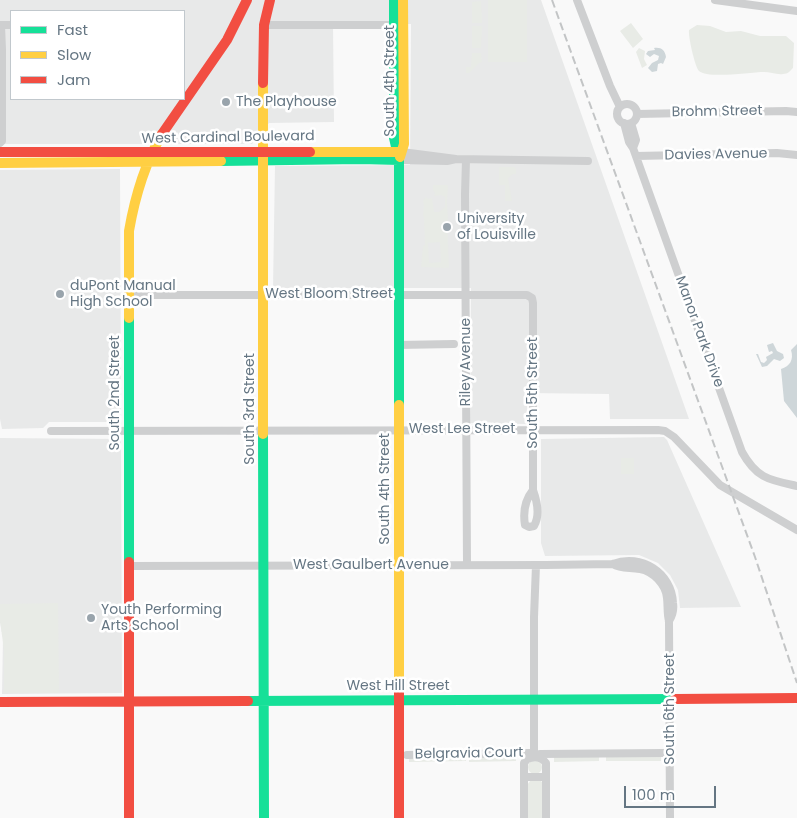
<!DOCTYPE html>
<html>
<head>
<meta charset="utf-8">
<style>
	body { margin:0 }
	#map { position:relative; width:797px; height:818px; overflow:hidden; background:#f9f9f9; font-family:Poppins,sans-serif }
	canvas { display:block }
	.legend { position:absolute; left:10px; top:10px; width:175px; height:90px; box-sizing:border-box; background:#fff; border:1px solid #c1c8cd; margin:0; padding:6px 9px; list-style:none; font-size:15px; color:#657683 }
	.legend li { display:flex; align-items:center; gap:10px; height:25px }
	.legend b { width:25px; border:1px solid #c1c8cd }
	.scale { position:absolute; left:624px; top:786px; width:92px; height:22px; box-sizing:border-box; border:2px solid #657683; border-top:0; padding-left:6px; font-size:15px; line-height:18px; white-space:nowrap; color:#657683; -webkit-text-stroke:4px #fff; paint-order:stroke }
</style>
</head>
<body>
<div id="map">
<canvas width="797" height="818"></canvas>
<ul class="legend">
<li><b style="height:6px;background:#16e098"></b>Fast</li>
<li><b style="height:6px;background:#ffcf43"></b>Slow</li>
<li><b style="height:6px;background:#f24e42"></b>Jam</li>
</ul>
<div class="scale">100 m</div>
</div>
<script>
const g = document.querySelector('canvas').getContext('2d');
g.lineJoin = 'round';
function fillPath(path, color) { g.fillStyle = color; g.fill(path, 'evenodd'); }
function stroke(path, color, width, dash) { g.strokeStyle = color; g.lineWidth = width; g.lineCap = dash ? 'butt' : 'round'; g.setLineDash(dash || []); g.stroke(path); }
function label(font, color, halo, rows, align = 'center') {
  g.font = font + ' Poppins,sans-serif'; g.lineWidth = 5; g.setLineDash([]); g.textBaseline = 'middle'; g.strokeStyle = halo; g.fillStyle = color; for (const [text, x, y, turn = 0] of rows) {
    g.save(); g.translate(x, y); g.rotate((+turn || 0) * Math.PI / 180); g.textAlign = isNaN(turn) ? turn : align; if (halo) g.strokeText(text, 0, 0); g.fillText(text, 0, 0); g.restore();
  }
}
const built = new Path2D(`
	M0,0H541L689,419H610L609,394L527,393V424L470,423L471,288H273L275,166L410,165L411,24H333L334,122L269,123L252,144H0ZM11,11H184V99H11Z
	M120,169L121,422H49L43,428L2,429L0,419V170Z
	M664,437L667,440L741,607L680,608L678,590L670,575L658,563L639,555L545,556L541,543V439Z
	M0,438L121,439L122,693L2,694L3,638L0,622Z`);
const green = new Path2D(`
	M488,0H527V62H488Z
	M481,1L482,23H472V2Z
	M631,23L643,39L633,48L620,31Z
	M697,25L710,26L726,32L741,31L760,36H786L794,43L793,68C790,71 788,74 783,74C777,75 770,72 764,72C751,72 708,79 699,71C695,67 688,36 689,30Z
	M472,26H482L481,48H472Z
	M639,48L645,51L644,59L647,65L642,68L636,52Z
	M472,53H481L482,62L479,63L469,73H466V67H471Z
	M499,167H514L516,169V174H513L508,178L512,201H505V185H499Z
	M433,185H447L448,186L447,202L448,220L447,221L449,268L421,267L423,246L425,245L424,217L423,216L424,205L423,201L426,197L428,199L432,198L434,212H439L445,207V197L441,195L434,196L435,193L433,190ZM440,242L441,262L429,263L428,243Z
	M621,458H634V474H621Z
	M58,603L59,693H4V650L0,621V604Z
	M599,754V761L554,762V755Z
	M606,754H661V761H606Z
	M469,755H516V761L469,762Z
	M409,756H466V761L409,762Z
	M528 767a7 7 0 1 1 14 0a7 7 0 1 1-14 0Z
	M531,780H540L543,783L544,818H527V785Z`);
const water = new Path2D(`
	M654,48C661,47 665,50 666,57L663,64L661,63L658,64L657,71L652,72L648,68L652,63L658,60L659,56L654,54L650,57L646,54L648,51L655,50Z
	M773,343L777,351L783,354L784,358L780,361L774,359L767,366L762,367L756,354H758L761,362L764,363L767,360L766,357L773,353L772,351L769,352L767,345Z
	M797,344V418L784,401L781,369C790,366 794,360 791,350Z`);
const street = new Path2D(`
	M577,0L610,86L620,107
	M715,0L797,11
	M0,25H11
	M264,25H397
	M617 114a10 10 0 1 1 20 0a10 10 0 1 1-20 0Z
	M637,114L786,111L797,112
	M624,123L629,142L633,148L636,140L631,123
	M0,143L2,141V50L1,25
	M633,148L742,452C757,479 770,480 797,486
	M636,156L777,153L797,155
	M456,159L588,161
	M399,160L447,161L456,159L402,152
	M466,160L465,194L467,565
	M128,295H527L532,298L533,303V490C525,500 523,513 525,525L529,527L534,526C540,516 537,501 533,490
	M398,345L454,344
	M51,431L658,430L665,431L674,437L720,485L797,530
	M613,564C621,569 630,567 640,569C653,571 666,585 667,598C668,606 667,614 669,621L670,818
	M129,566L546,565L613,564C641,553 672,573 673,603C674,610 673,615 669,621
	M540,754L663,753
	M407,755L530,753
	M534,757V617L536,565
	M524,777H546
	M524,818V763L527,759C534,756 541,756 546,763V818`);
const fast = new Path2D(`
	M394,0V138L399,160V405
	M221,161L360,159L399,160
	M129,318V562
	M263,434L264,818
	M248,701L675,699`);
const slow = new Path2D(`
	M263,83V434
	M310,152H401
	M400,157L404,144L403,0
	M0,163L221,161
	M129,318V231C135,196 144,165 162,134
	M399,405V692`);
const jam = new Path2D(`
	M263,83L264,25L270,0
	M162,134L227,40L247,0
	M0,152H310
	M129,562V818
	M399,692V818
	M675,699L797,698
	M0,702L248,701`);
const rail = new Path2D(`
	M552,0L755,557L797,683`);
const markers = [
	[226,102,5,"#99a4ac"],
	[447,227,5,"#99a4ac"],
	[60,294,5,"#99a4ac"],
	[91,618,5,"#99a4ac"]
];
const streetNames = [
	["South 4th Street",390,81,-90],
	["Brohm Street",717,112,-1],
	["West Cardinal Boulevard",228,138,-1],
	["Davies Avenue",716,155,-1],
	["West Bloom Street",329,294],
	["Manor Park Drive",699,332,70],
	["Riley Avenue",466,362,-90],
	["South 2nd Street",115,393,-90],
	["South 5th Street",533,393,-90],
	["South 3rd Street",250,409,-90],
	["West Lee Street",462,429],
	["South 4th Street",385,489,-90],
	["West Gaulbert Avenue",371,565],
	["West Hill Street",398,686],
	["South 6th Street",670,709,-90],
	["Belgravia Court",469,754,-1]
];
const poiNames = [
	["The Playhouse",236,102],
	["University",457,219],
	["of Louisville",457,235],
	["duPont Manual",70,286],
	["High School",70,302],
	["Youth Performing",101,610],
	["Arts School",101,626]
];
fillPath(built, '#e8e9e9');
fillPath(green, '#e8ebe6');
fillPath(water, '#ced6d9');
stroke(street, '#cecfd0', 8);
stroke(fast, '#16e098', 10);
stroke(slow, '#ffcf43', 10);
stroke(jam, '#f24e42', 10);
stroke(rail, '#c3c5c6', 2, [8, 4]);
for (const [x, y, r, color] of markers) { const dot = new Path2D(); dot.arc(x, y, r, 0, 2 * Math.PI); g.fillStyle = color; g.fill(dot); stroke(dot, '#fff', 2); }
label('14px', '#657683', '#fff', streetNames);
label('14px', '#657683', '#fff', poiNames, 'left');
</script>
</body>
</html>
